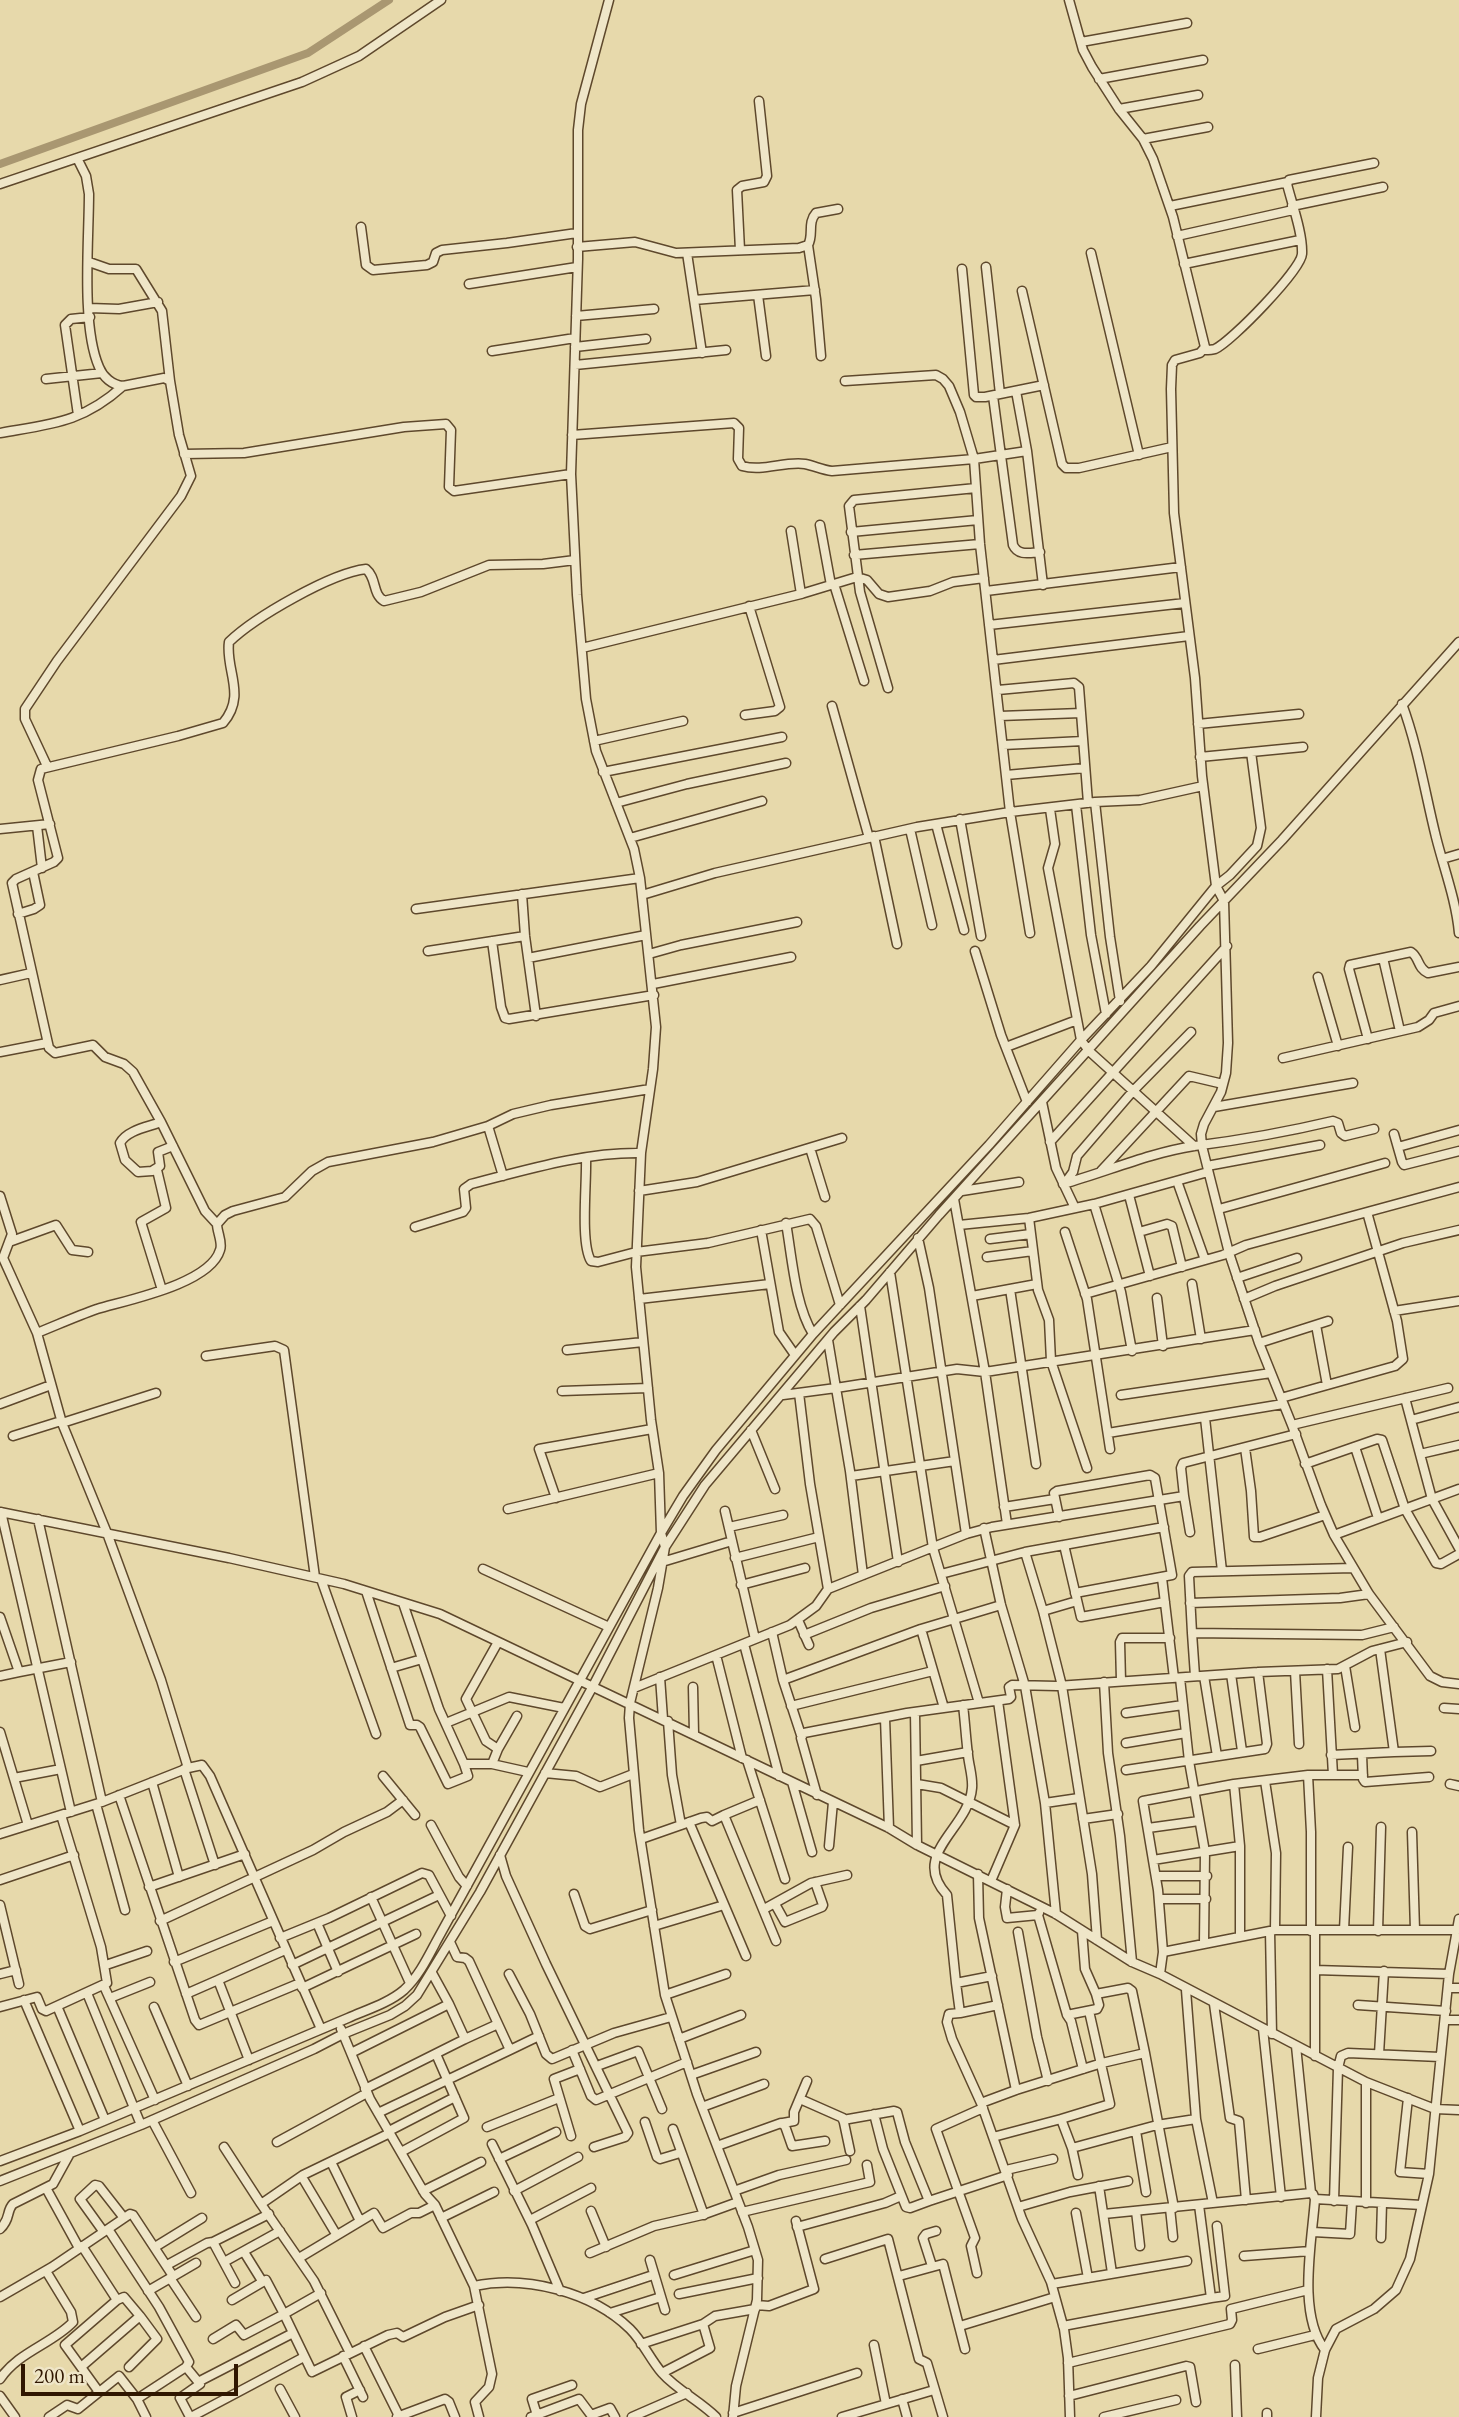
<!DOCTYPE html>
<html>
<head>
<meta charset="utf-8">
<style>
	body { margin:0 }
	#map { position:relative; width:1459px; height:2417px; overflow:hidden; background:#e7d9ab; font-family:"EB Garamond",serif }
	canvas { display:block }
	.scale { position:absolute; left:21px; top:2364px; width:217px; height:32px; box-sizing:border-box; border:4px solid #301701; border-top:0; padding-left:9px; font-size:21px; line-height:24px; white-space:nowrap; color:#301701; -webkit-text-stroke:5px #efe6c8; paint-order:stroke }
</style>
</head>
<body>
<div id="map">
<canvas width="1459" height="2417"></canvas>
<div class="scale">200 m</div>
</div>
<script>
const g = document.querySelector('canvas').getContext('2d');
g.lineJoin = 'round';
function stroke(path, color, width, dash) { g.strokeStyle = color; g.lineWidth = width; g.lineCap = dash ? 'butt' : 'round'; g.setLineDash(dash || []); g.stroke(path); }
const canal = new Path2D(`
	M0,164L308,53L389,0`);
const minor = new Path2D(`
	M609,0L581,104L578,130V259L571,474L577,595L586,699L596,751L634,849L640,878L656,1027L653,1069L641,1153L636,1267L651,1420L659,1473L661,1533L665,1547L658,1588L630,1703L629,1718L639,1830L665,1995L697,2094L748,2227L758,2260L757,2300L736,2386L733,2417
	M1069,0L1083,50L1092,67L1119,109L1143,139L1153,159L1173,217L1205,347L1200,353L1175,360L1172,365L1171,389L1174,513L1195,678L1202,776L1216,886L1224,901L1228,1043L1226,1073L1221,1092L1204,1124L1201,1134L1202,1146L1229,1253L1259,1343L1292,1425L1321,1505L1334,1535L1369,1594L1430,1676L1442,1682L1459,1684
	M1081,42L1187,23
	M1099,79L1203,60
	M1119,109L1198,95
	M1143,139L1208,127
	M0,184L302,82L359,56L441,0
	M1170,206L1288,182
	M1292,206L1383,187
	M361,227L366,265L373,270L427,265L433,262L436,253L442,250L507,243L577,233
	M1177,236L1293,210
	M808,245L816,299L821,356
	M577,247L635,242L676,253L799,248L808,245C814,235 807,223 816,213L838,209
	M740,250L737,190L742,186L764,182L767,176L759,101
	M687,253L702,353
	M1091,253L1139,455
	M89,262L109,269H136L162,311L170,381
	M1184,264L1300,240
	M986,267L1000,394
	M962,269L974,395L976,397H985L1044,385
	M469,284L577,267
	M1022,291L1062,464L1066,468H1079L1172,447
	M758,295L766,356
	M694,300L815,290
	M89,308L119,309L158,302
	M576,316L654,309
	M575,347L646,339
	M1204,350C1207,350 1212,350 1215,349C1231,342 1301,270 1302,254C1303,234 1292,204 1287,184L1289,180L1374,163
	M492,351L575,338
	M575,365L726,350
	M46,379L102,373
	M845,381L936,375L943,379L949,386L960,412L974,459L980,544L1010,812L1030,933
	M1016,391L1027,451L1043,585
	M993,396L1013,545C1018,556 1029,553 1040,552
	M78,415L65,325L71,319L90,317
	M0,433C51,424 82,423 123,386
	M572,435L734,423L739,428L738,459L742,466C763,472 784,461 805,464C815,466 822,470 832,471L974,459L1027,451
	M184,454L244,453L404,427L446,424L451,430L449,487L454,491L571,474
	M820,525L831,585
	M791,531L801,594
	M851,532L978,520
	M854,555L980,544
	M834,584L864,681
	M986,591L1181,567
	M989,625L1185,603
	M582,648L801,594L857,577L867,580L879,594L888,597L930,591L953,582L984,578
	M993,660L1189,636
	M888,688L860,592L849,506L854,500L976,488
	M998,690L1074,683L1079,687L1088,803
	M1402,704C1418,747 1425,793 1436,837C1444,869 1456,900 1459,933
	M832,706L869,838
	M745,715L775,711L780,707L749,606
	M1000,716L1081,713
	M1198,724L1299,714
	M594,741L683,721
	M1003,745L1083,741
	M1200,757L1303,747
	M47,766L25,719V709L57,661L181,496L191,476L179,435L170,381L164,378L123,386C112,385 103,377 99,367C81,326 89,240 89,194L86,176L77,158
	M603,772L782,737
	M1006,775L1085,768
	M1095,802L1110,937L1120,1001
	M616,803L687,784L786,763
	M1076,805L1091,935L1106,1014
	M1050,809L1055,844L1048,868L1081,1040L1089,1051L1194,1146
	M960,819L981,936
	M936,824L964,930
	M37,826L42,868
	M0,829L50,824
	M910,829L932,925
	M874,836L897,944
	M630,838L762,801
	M1442,859L1459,854
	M522,894L525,936L536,1016
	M642,895L715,873L917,827L1010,812L1095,802L1140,800L1203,786
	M416,909L640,878
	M18,914L34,909L40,905L33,872
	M492,941L501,1007L505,1018L509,1019L654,995
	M428,951L525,936
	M975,951L1001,1035L1027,1102
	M649,954L681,945L797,922
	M528,958L646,935
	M1383,958L1400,1031
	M1318,977L1338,1046
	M0,980L31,973
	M653,984L791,957
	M1368,1039L1349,969L1350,965L1411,952C1420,958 1417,968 1428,973L1459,967
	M1006,1047L1077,1020
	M0,1052L47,1043
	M1283,1058L1418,1027L1429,1020L1434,1013L1459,1006
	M1042,1102L1056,1168L1075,1208
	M1214,1107L1353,1083
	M161,1122C148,1127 127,1130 120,1143L125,1160L138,1172L152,1171L160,1166L158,1152L173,1146
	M488,1126L503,1176
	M1394,1134L1402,1162L1404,1165L1459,1151
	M1050,1142L1227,946
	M1398,1147L1459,1130
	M810,1148L825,1197
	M586,1158C587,1182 580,1243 591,1261L598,1262L636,1252L708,1243L810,1219L816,1226L840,1305
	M1207,1166L1320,1145
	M157,1170L166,1208L141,1222L162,1290
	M1101,1171L1189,1076L1223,1084
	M1177,1181L1205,1260
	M1065,1183L1073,1172L1077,1156L1133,1091L1191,1032
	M1063,1184C1106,1172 1149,1153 1194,1146C1241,1140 1287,1132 1333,1121L1338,1123L1341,1133L1345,1136L1374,1129
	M639,1191L697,1182L842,1138
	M962,1191L1019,1182
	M1129,1195L1150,1276
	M0,1196L12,1234L3,1258L37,1333
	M1094,1204L1121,1292L1132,1351
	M1219,1209L1385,1163
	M1029,1218L1038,1290L1049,1320L1051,1361L1087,1468
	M786,1223C792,1257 795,1305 813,1334
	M217,1224L205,1211L161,1122L133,1072L124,1064L105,1057L93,1045L55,1053L49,1048L12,883L16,879L54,862L58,858L38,780L41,769L178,736L223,723C247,695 225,670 229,642C255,617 331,573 366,569C377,578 372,594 384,601L421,592L489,565L543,564L575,560
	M959,1225L1029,1218L1094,1204L1208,1172
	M415,1227L463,1212L466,1208L464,1189L471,1184C526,1170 584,1152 641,1153
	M761,1230L779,1332L795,1355
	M1065,1232L1087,1299L1110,1449
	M1139,1232L1167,1224L1172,1226L1182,1267
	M918,1238L929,1288L966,1534
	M990,1239L1031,1234
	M9,1242L56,1225L72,1250L88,1252
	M987,1257L1033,1251
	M890,1272L933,1548L979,1703
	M1237,1278L1297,1258
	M1192,1284L1201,1339
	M1010,1289L1036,1464
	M1085,1294L1223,1255L1246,1245L1459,1187
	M972,1296L1037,1284
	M1157,1298L1163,1346
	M639,1299L770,1284
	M1244,1299L1275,1286L1403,1243L1459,1230
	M860,1306L898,1562
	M1394,1311L1459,1301
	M1316,1325L1327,1385
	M828,1340L836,1388L957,1369L985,1372L954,1199
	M1259,1343L1328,1321
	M567,1350L643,1342
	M206,1356L275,1346L284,1350L315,1577
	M562,1391L648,1388
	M799,1393L810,1484L828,1589
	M783,1395L836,1388L850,1471L863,1575
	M1121,1395L1271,1373
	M1281,1398L1395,1366L1403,1359L1397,1321L1367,1212
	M1405,1398L1432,1499L1459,1548
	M0,1404L51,1385
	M1205,1418L1222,1571
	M1411,1420L1459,1407
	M62,1423L156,1393
	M1292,1425L1448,1388
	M751,1430L775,1489
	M1108,1433L1283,1404
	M13,1436L61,1421
	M1355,1447L1378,1518
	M1245,1448L1251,1491L1254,1537H1260L1325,1515
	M1420,1454L1459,1445
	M1305,1464L1377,1439L1382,1440L1405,1509L1436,1563L1441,1564L1459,1554
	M851,1476L955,1461
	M1184,1496L1190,1532
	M556,1498L539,1449L652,1429
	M1004,1507L1055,1499
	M508,1509L659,1473
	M725,1511L755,1639
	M0,1512L229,1558L344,1584L440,1614L889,1828L917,1845L1056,1914L1132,1962L1160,1974L1366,2082L1435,2109L1459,2110
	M1,1512L71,1812
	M1059,1517L1054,1493L1057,1491L1150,1475L1155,1478L1172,1575L1075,1593
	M38,1519L102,1802
	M1007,1524L985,1372L1255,1330
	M729,1527L783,1515
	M984,1528L1001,1605L1025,1686L1045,1803L1056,1914
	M1334,1535L1459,1489
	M1064,1545L1081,1617L1165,1602
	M1025,1552L1043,1611L1062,1686L1092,1874L1097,1940
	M735,1558L819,1537
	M662,1562L732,1541
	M483,1569L609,1627
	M941,1574L1025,1552L1164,1527
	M1162,1578L1174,1678
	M321,1579L376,1734
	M741,1585L805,1568
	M366,1591L410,1725H417L420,1727L448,1784L468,1776L464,1764
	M403,1603L439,1709L464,1764H492L528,1772
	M1190,1603L1340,1598L1369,1594
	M1043,1611L1077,1601
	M0,1617L19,1672L71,1662
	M798,1620L809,1645
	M921,1629L944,1708
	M772,1632L783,1680L921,1629L1001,1605
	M1192,1633L1189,1576L1192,1572L1353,1568
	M804,1635L871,1608L945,1586
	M744,1644L779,1776
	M716,1655L742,1758
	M1345,1666L1355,1727
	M391,1668L422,1659
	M1295,1671L1299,1744
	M1231,1674L1242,1751
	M0,1676L19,1672
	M1195,1676L1192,1633L1362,1635L1394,1627
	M1204,1676L1217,1756
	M660,1677L663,1719
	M1180,1678L1189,1761L1205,1852L1204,1943
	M783,1680L801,1735
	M1121,1681L1120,1642L1122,1638H1170
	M1104,1682L1108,1753L1120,1836L1132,1962
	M693,1687L694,1734
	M634,1688L790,1625L816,1606L828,1589L966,1534L992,1527L1184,1496L1181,1468L1183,1463L1296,1434
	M963,1705C965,1722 966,1739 968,1755C969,1766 973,1777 972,1788C969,1829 909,1854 947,1895L956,1983L992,1976
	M791,1706L933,1671
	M1444,1708L1459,1709
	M915,1712L917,1845
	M1126,1713L1183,1705
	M885,1718L889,1828
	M668,1721L672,1775L681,1825
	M446,1723L509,1697L564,1708
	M0,1732L28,1825
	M1126,1743L1186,1733
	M498,1749L517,1716
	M1394,1752L1431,1751
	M1331,1755L1394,1752L1380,1649
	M1362,1755L1363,1779L1365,1782L1429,1777
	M747,1760L785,1879
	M916,1761L968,1752
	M492,1764L498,1749L486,1741L466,1699L498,1642
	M188,1768L161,1680L107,1533L62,1423L37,1333C57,1325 77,1316 97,1309C127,1300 210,1284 220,1250C223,1243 217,1232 217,1224L225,1215L233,1211L285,1197L312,1171L328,1162L433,1142L488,1126L513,1114L551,1105L650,1089
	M184,1769L215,1865
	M1126,1770L1265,1749L1267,1744L1258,1672
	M545,1773L576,1776L600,1787L633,1774
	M1308,1775L1311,1832V1931
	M1333,1775H1363
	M383,1776L415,1815
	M14,1778L61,1769
	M1265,1781L1276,1853L1275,1930
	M152,1782L179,1877
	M792,1782L812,1852
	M917,1784L941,1788L1015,1825
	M1234,1784L1240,1846V1936
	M1450,1784L1459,1786
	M119,1795L195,2020L199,2025L300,1983
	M817,1795L801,1738L804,1733L907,1713L1009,1699L1011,1697L1009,1687L1012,1685L1057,1686L1258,1672L1338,1669L1372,1651L1407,1642
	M760,1800L724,1815L776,1941
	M1045,1803L1079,1798
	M96,1804L125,1910
	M1083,1819L1118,1814
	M689,1822L746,1956
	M431,1825L459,1877L467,1886
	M1148,1828L1199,1821
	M1412,1832L1415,1930
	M0,1834L102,1802L188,1768L202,1765L210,1776L321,2029
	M641,1839L701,1818L707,1817L712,1821L724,1815
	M829,1846L833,1802
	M500,1855L506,1876L546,1964L628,2133L625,2137L594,2147
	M1153,1860L1240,1846
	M978,1874L979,1918L1016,2090
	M1156,1876H1207
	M0,1880L74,1855
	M991,1881L1015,1825L998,1701
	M149,1887L245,1854
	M1007,1889L1005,1907L1007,1918L1038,1915L1039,1913
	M574,1894L585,1926L590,1929L652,1910
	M371,1897L410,1983
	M1159,1899H1206
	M775,1904L785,1922L822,1907L823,1905L815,1882
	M0,1905L19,1984
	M764,1909L811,1883L847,1875
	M1038,1915L1067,2015L1097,2009L1099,2005L1096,1994
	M160,1921L313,1850L344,1832L387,1812L403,1800
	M317,1923L338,1972
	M654,1926L724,1905
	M1344,1930L1348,1847
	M1082,1931L1085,1969L1096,1994L1128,1988L1132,1991L1145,2053
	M1270,1931L1272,2034
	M1378,1931L1381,1827
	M1018,1932L1037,2037L1048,2081
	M280,1938L329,1918L422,1873L429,1875L451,1916
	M450,1942L457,1957L465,1958L469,1961L498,2024L465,2039
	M1163,1952L1158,1890L1143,1801L1234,1784L1308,1775H1333L1327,1669
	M174,1962L273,1921
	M106,1965L147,1951
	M292,1965L439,1895
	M1315,1970L1449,1974
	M0,1974L16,1970
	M509,1974L530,2014L546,2054L552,2059L614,2033L671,2017
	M1160,1974L1163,1952L1275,1930H1456
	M956,1983L960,2013L998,2005
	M104,1986L155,2100
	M302,1988L416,1934
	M1448,1988H1459
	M1186,1990L1196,2119L1213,2203
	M87,1993L141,2125
	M186,1994L218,1980
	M665,1995L726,1974
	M110,1998L150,1982
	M24,2000L80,2131
	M1214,2004L1230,2118L1239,2121L1246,2200
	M1358,2005L1446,2011
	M57,2006L105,2120
	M0,2007L37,1997L42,2009L46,2011L107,1983L101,1947L61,1815
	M154,2007L188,2086
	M960,2013L949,2014L947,2022L952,2039L981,2103L1022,2219L1051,2282L1064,2329L1068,2358L1070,2417
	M1067,2015L1071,2021L1083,2069
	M1445,2020H1459
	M341,2029L370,2099L425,2194L435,2205L474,2286L492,2374L489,2387L475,2402L479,2417
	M1263,2029L1281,2197
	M679,2039L741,2015
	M1296,2046L1311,2193
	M510,2050L539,2036
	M572,2050L591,2096L596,2100L687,2062
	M351,2053L449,2004L432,1973
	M1379,2054L1384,1971
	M1315,2056V1931
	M249,2060L218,1980L285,1950
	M597,2066L638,2051L662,2109
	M691,2075L756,2052
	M365,2089L465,2039L449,2004
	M1408,2098L1400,2172L1429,2174
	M800,2099L843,2118L850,2151
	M981,2103L1016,2090L1102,2063L1145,2053L1174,2208
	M702,2107L764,2084
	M378,2113L510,2050L498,2024
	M874,2114L883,2149L906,2207L910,2208L929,2201
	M1061,2119L1110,2104L1089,2011
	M152,2120L191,2193
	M843,2120L894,2111L897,2112L905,2142L929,2201L1008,2175
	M645,2122L657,2157L660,2159L680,2153
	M783,2123L794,2121V2112L807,2081
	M487,2127L559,2098
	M673,2129L704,2215
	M389,2131L455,2097
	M1136,2131L1146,2192
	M571,2136L554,2079L580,2069
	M993,2137L1061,2119L1072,2148L1157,2125L1196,2119
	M277,2142L367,2093
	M492,2144L532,2225L560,2291
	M717,2146L781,2123L785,2126L792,2146L825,2141
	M224,2147L261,2204L303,2175L390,2133
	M1072,2148L1078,2175
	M401,2152L464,2118L436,2054
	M499,2159L556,2132
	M0,2161L80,2131L348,2018C366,2010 389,2003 404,1990C418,1977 427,1959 436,1942L661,1533L683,1496L716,1450L813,1334L989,1145L1081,1040L1151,966L1216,886L1230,875L1257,846L1261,828L1251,752
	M331,2162L360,2221
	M1006,2170L1053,2159
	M302,2177L336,2234
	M0,2181L141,2125L314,2049L343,2034L390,2015L405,2006L417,1995L480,1892L593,1686L665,1547L705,1485L834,1332L866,1300L939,1215L1200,926L1282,840L1459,642
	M1099,2186L1112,2273
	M46,2188L79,2248
	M423,2191L481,2162
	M514,2191L578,2157
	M734,2191L779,2175L846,2160
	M1315,2199C1312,2242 1297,2314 1325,2350
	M1334,2201L1338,2068L1341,2056L1348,2053L1440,2057
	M1366,2203V2082
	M261,2204L314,2281L350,2353
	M1018,2207L1070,2192L1128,2181
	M1170,2208L1173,2237
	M591,2211L606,2247
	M1136,2211L1140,2246
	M742,2212L870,2182L867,2165
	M1076,2213L1088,2278
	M1104,2214L1311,2193L1313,2194L1315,2199L1422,2205
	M441,2218L494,2192
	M530,2220L591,2188
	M797,2227L885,2203L901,2196
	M0,2229C11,2219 6,2211 13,2204L53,2184L69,2155
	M103,2231L80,2199L95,2185L99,2186L124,2218
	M1313,2232L1350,2234L1352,2202
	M1381,2238L1382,2203
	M82,2246L117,2300L65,2345L99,2392
	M155,2247L202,2218
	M244,2252L262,2281
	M590,2253L654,2226L702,2215L738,2202
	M1244,2256L1310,2251
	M299,2258L374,2213L383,2228L411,2213H419L435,2205
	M825,2259L888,2239L919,2359L927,2363L943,2417
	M650,2260L665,2310
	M224,2262L280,2231
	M167,2265L207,2243L213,2242
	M932,2266L923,2238L926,2234L936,2231
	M977,2273L971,2246L975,2238L936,2129L983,2108
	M674,2275L755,2250
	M173,2276L133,2215L130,2214L108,2229L159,2307L189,2362L186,2367
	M899,2276L943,2264L965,2349
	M170,2278L196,2317
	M235,2283L213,2242L269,2214
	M1052,2284L1187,2261
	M474,2286C526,2275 592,2292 630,2329C643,2342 650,2359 662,2373C677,2390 700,2401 716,2417
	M148,2291L196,2263
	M321,2293L284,2314L312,2372L388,2335L397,2333L403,2337L445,2317L479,2305
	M679,2294L758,2278
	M0,2297L52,2267L108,2229
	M584,2298L653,2275
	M1211,2298L1225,2296L1217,2226
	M756,2305L769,2306L814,2289L796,2221
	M610,2313L661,2297
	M703,2324L715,2316L755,2309
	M960,2326L1055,2297
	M1063,2326L1211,2298L1199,2205
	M213,2339L236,2325L244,2335L284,2314L266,2280L232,2300
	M641,2344L703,2324L710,2348L662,2373
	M874,2345L886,2404
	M364,2346L399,2416
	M1258,2349L1315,2335
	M343,2356L363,2397
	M1068,2363L1230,2324L1232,2320L1231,2309L1308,2290
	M1235,2365L1237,2417
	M81,2367L140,2316L124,2297L117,2300
	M129,2367L157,2339L140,2316
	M0,2379C18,2352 52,2344 73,2322L71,2312L46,2271
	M198,2382L293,2333
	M280,2389L295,2417
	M0,2396L15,2417
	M1069,2396L1186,2366L1190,2367L1196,2402
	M902,2399L907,2417
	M733,2413L857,2373
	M537,2415L532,2399L572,2385
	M49,2417L67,2405L78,2409L119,2376L137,2399
	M146,2417L137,2399L186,2367L200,2384L180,2398L190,2417
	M191,2417L304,2357
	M352,2417L346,2397L360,2390
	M397,2417L445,2399L449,2402L455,2417
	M531,2417L579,2399L591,2415L610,2408L615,2417
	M632,2417L687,2393
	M842,2417L934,2390
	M1104,2417L1176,2400
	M1267,2417V2413
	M1316,2417L1318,2378L1325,2350L1336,2329L1374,2309L1396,2290L1410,2259L1429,2174L1449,1974L1459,1919`);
stroke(canal, '#a99771', 8);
stroke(minor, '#5e482c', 11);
stroke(minor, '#efe6c8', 8);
</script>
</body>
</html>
